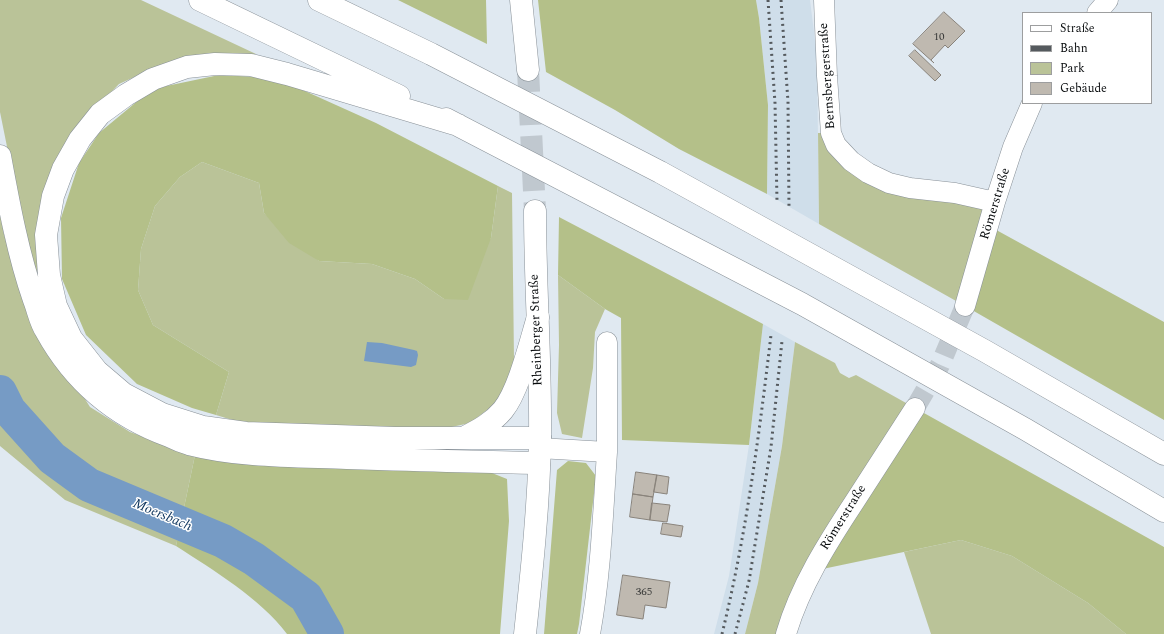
<!DOCTYPE html>
<html>
<head>
<meta charset="utf-8">
<style>
	body { margin:0 }
	#map { position:relative; width:1164px; height:634px; overflow:hidden; background:#e0e9f1; font-family:Spectral,serif }
	canvas { display:block }
	.legend { position:absolute; left:1022px; top:12px; width:130px; height:92px; box-sizing:border-box; background:#fff; border:1px solid #9d9e9f; margin:0; padding:5px 7px; list-style:none; font-size:12px; color:#090c0e }
	.legend li { display:flex; align-items:center; gap:8px; height:20px }
	.legend b { width:20px; border:1px solid #9d9e9f }
</style>
</head>
<body>
<div id="map">
<canvas width="1164" height="634"></canvas>
<ul class="legend">
<li><b style="height:5px;background:#fff"></b>Straße</li>
<li><b style="height:5px;background:#555a5e"></b>Bahn</li>
<li><b style="height:11px;background:#bac398"></b>Park</li>
<li><b style="height:11px;background:#bfb9b0"></b>Gebäude</li>
</ul>
</div>
<script>
const g = document.querySelector('canvas').getContext('2d');
g.lineJoin = 'round';
function fillPath(path, color) { g.fillStyle = color; g.fill(path, 'evenodd'); }
function stroke(path, color, width, dash) { g.strokeStyle = color; g.lineWidth = width; g.lineCap = dash ? 'butt' : 'round'; g.setLineDash(dash || []); g.stroke(path); }
function label(font, color, halo, rows, align = 'center') {
  g.font = font + ' Spectral,serif'; g.lineWidth = 3; g.setLineDash([]); g.textBaseline = 'middle'; g.strokeStyle = halo; g.fillStyle = color; for (const [text, x, y, turn = 0] of rows) {
    g.save(); g.translate(x, y); g.rotate((+turn || 0) * Math.PI / 180); g.textAlign = isNaN(turn) ? turn : align; if (halo) g.strokeText(text, 0, 0); g.fillText(text, 0, 0); g.restore();
  }
}
const built = new Path2D(`
	M756,0H810L817,56L819,224L767,194L768,105L759,18Z
	M763,324L795,342L782,446L758,583L745,634H714L729,576L749,445Z`);
const green = new Path2D(`
	M0,0H141L256,54L163,64L119,84L76,129L47,181L45,310L20,211L0,112Z
	M818,133H831L868,173L995,202L965,306L819,224Z
	M202,162L259,183L264,213L319,261L372,264L415,279L444,299L491,238L498,186L512,193L514,360L502,395L491,407L470,423L433,431L252,426L216,415L229,372L153,325L138,290L141,249L155,206L180,177Z
	M0,213L4,234L22,299L90,407L130,432L195,455L176,546L65,500L0,446Z
	M558,275L605,309L595,332L593,368L582,438L562,434L557,413L559,345Z
	M795,342L835,363L840,373L849,378L856,375L915,408L786,634H745L758,583L782,446Z
	M961,540L1012,556L1088,603L1126,634H931L904,552Z`);
const forest = new Path2D(`
	M398,0H486L487,44Z
	M538,0H756L759,18L768,105L767,194L679,149L615,110L546,72Z
	M219,75L276,78L376,123L498,186L491,238L468,300L444,299L415,279L372,264L319,261L289,243L264,213L259,183L202,162L180,177L155,206L141,249L138,290L153,325L229,372L216,415L192,408L137,384L86,335L62,279L61,218L79,163L99,133L152,89Z
	M559,217L763,324L749,445L622,440L621,318L605,309L558,275Z
	M989,226L1164,322V420L965,306Z
	M915,408L1164,547V634H1126L1088,603L1012,556L961,540L813,571Z
	M195,455L322,467L492,473L507,479L509,521L500,634H287C260,598 213,570 176,546Z
	M568,461L586,463L596,476L579,624L577,634H544L557,470Z`);
const water = new Path2D(`
	M367,342L382,343L414,350L417,351L418,355L416,365L411,367L364,361Z`);
const river = new Path2D(`
	M0,392L9,410L52,458L89,485L223,541L254,559L306,597L327,634`);
const building = new Path2D(`
	M944,12L965,31L948,48L945,45L931,60L934,63L913,44Z
	M915,50L941,75L935,81L909,56Z
	M636,472L657,475L653,497L633,494Z
	M657,475L669,477L667,494L654,492Z
	M633,494L653,497L650,520L630,517Z
	M652,503L670,505L667,522L650,520Z
	M663,523L683,526L681,537L661,534Z
	M623,575L670,582L666,608L645,605L643,619L617,615Z`);
const minorTunnel = new Path2D(`
	M915,408L940,365L965,306`);
const primaryTunnel = new Path2D(`
	M528,70L535,211`);
const minor = new Path2D(`
	M824,0L827,76L831,133L836,145L851,161L868,173L889,183L910,188L955,193L995,202
	M1097,13L1108,0
	M965,306L995,202L1013,147L1032,103
	M539,448L607,452C603,513 601,574 590,634
	M607,452V342
	M786,634C800,586 828,542 855,501C875,470 895,439 915,408`);
const primary = new Path2D(`
	M521,0L528,70
	M525,634C532,569 539,503 540,438C541,362 535,286 535,211`);
const motorway = new Path2D(`
	M200,0L399,96
	M319,0L431,54L660,172L985,351L1164,454
	M446,119L802,304L1025,429L1164,511
	M458,125L287,74L251,65L215,64L187,67L153,79L126,95L100,114L80,139L63,169L53,196L46,235L49,275L56,306L71,338L97,371L124,394L162,414L203,427L246,433L395,438H540
	M0,156C9,205 18,254 34,300C38,310 40,322 46,331C74,382 114,416 169,436C175,439 182,442 189,444C240,457 295,456 347,458C411,460 475,462 539,463
	M465,437C479,430 492,423 503,410C519,390 530,343 538,317`);
const rail = new Path2D(`
	M768,0L775,103L777,201
	M781,0L788,102L789,208
	M722,634C746,536 759,436 771,335
	M735,634L749,581L771,447L782,341`);
const numberNames = [
	["10",939,38],
	["365",644,593]
];
const streetNames = [
	["Bernsbergerstraße",828,76,-94],
	["Römerstraße",996,204,-73],
	["Rheinberger Straße",537,330,-92],
	["Römerstraße",844,518,-58]
];
const waterNames = [
	["Moersbach",162,516,23]
];
fillPath(built, '#cfdeea');
fillPath(green, '#bac398');
fillPath(forest, '#b4c089');
fillPath(water, '#769bc5');
stroke(river, '#769bc5', 34);
fillPath(building, '#bfb9b0');
stroke(building, '#89837b', 1);
stroke(minorTunnel, '#c0c8cf', 20, [20, 10]);
stroke(primaryTunnel, '#c0c8cf', 22, [22, 11]);
stroke(minor, '#899198', 21);
stroke(primary, '#899198', 23);
stroke(motorway, '#899198', 23);
stroke(minor, '#fff', 20);
stroke(primary, '#fff', 22);
stroke(motorway, '#fff', 22);
stroke(rail, '#555a5e', 3, [2, 4]);
label('11px', '#363736', null, numberNames);
label('13px', '#090c0e', '#fff', streetNames);
label('italic 14px', '#0d345d', '#fff', waterNames);
</script>
</body>
</html>
